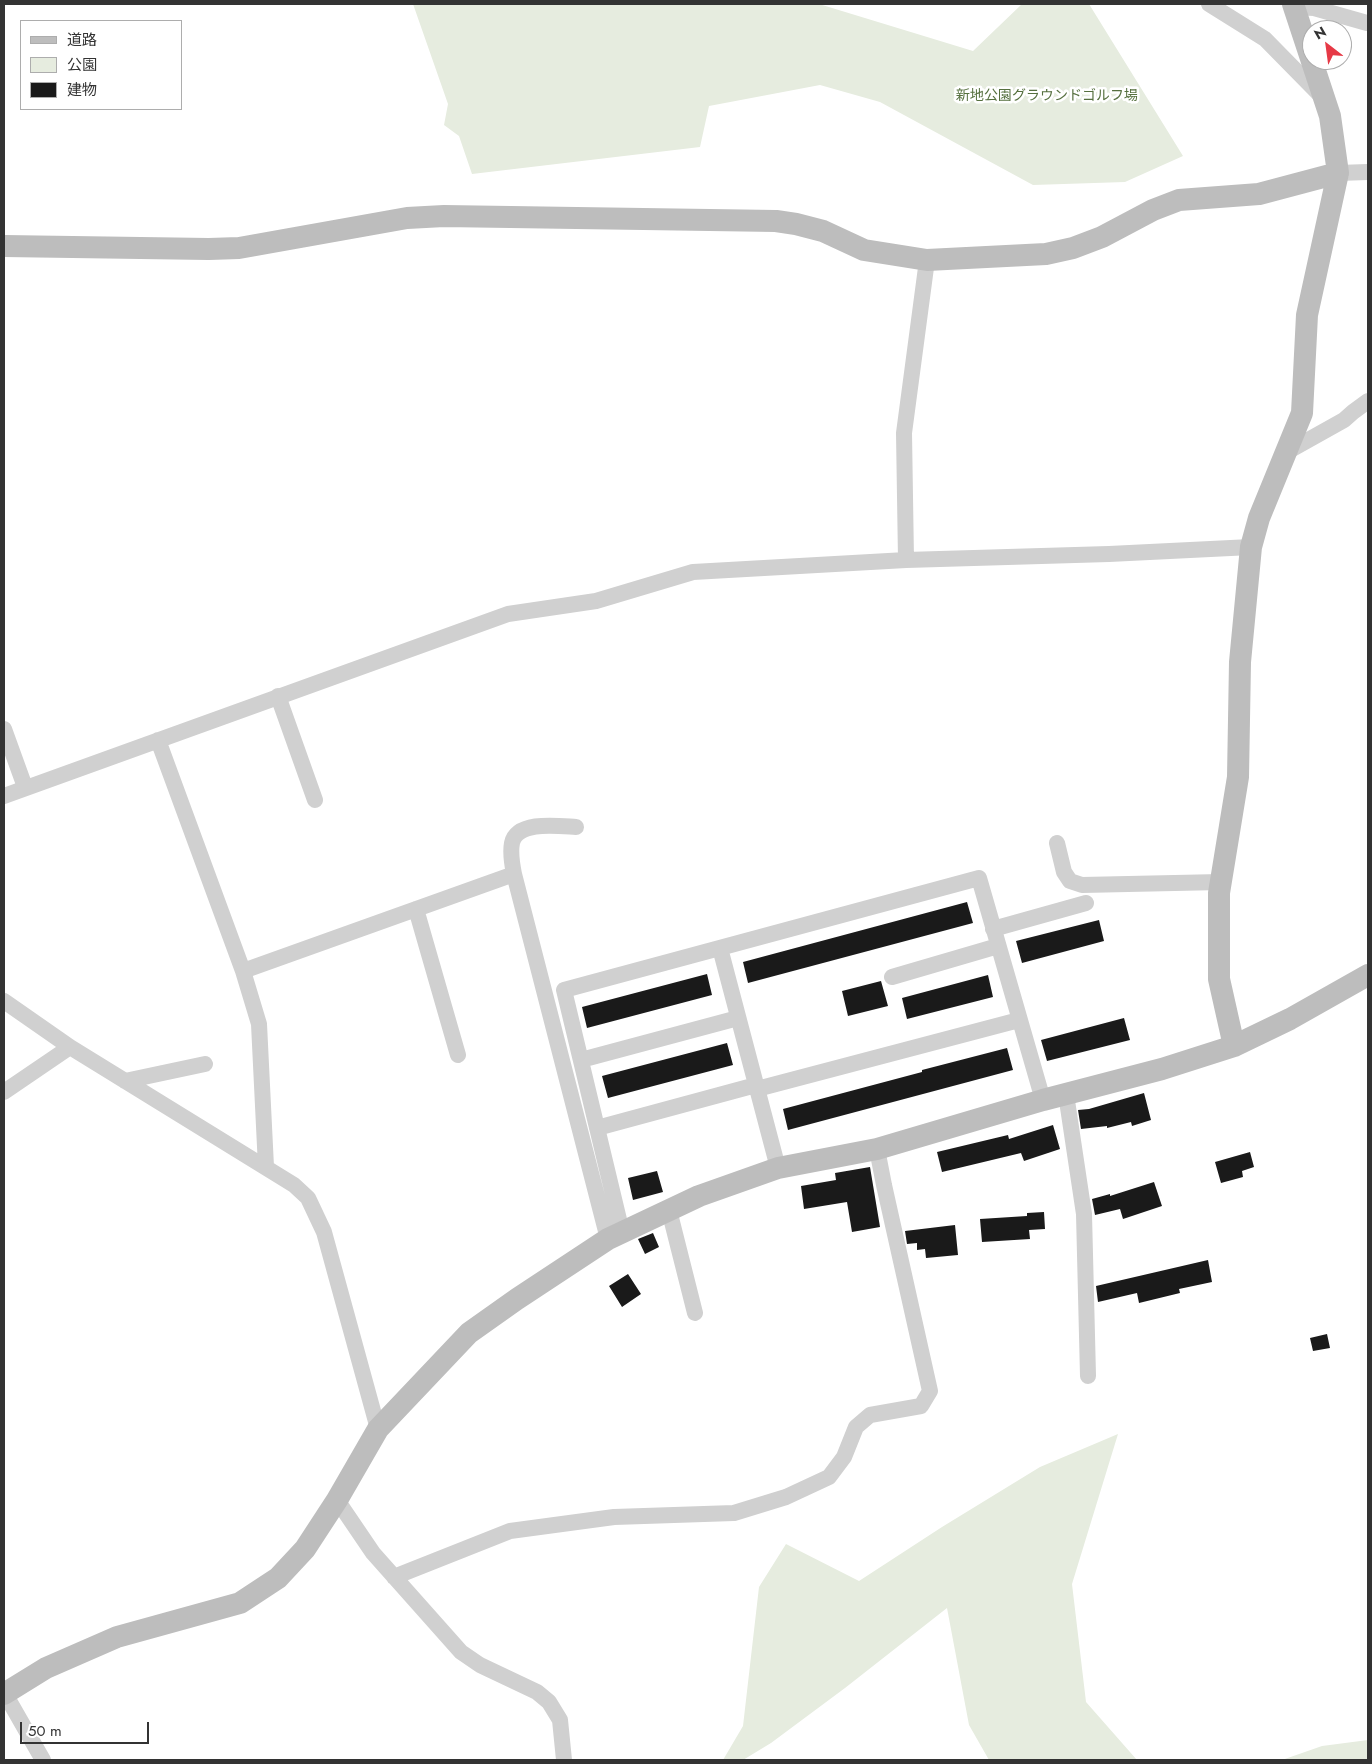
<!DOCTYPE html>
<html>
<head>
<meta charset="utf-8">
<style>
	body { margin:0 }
	#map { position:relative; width:1372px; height:1764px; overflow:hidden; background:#fff; font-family:Jost,"Noto Sans JP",sans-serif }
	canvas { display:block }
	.frame { position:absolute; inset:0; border:5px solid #333; pointer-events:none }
	.legend { position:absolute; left:20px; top:20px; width:162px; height:90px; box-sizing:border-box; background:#fff; border:1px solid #adadad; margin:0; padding:6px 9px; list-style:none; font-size:15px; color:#333 }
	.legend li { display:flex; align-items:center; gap:10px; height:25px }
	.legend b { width:25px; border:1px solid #adadad }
	.north { position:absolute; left:1302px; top:20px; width:50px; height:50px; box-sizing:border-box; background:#fff; border:1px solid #adadad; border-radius:50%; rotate:330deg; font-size:14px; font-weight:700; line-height:20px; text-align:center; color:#333 }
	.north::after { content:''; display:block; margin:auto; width:18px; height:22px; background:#e63946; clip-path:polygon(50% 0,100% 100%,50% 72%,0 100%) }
	.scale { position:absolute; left:20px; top:1722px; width:129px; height:22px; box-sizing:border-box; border:2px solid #333; border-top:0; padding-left:6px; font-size:15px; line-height:18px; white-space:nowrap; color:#333; -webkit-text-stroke:4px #fff; paint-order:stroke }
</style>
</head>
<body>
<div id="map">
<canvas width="1372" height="1764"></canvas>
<div class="frame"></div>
<ul class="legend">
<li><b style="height:6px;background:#bdbdbd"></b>道路</li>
<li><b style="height:14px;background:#e6ecdf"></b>公園</li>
<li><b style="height:14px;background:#1a1a1a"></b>建物</li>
</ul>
<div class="north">N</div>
<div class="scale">50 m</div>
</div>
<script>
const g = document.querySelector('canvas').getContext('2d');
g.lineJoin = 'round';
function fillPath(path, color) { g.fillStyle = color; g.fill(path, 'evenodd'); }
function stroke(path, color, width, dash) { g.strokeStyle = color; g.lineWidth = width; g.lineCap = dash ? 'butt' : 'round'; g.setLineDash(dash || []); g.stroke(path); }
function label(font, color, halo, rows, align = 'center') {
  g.font = font + ' Jost,"Noto Sans JP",sans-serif'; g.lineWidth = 5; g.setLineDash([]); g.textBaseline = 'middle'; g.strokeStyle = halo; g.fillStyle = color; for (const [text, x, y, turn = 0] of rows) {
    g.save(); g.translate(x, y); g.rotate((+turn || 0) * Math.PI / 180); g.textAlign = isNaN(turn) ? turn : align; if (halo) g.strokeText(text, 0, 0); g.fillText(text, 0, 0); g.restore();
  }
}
const green = new Path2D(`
	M413,4H819L973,51L1022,4H1089L1183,156L1125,182L1033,185L880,102L820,85L709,106L700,147L472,174L459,136L444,125L448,104Z
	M1118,1434L1072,1584L1086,1702L1137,1760H989L969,1725L947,1608L845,1688L771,1743L743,1760H723L743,1726L759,1587L786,1544L859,1581L942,1527L1040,1467Z
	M1368,1740V1760H1282L1322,1746Z`);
const building = new Path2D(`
	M967,902L973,923L748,983L743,962Z
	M1099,920L1104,941L1022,963L1016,941Z
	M707,974L712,995L587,1028L582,1007Z
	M988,975L993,997L907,1019L902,998Z
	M881,981L888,1006L848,1016L842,991Z
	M1124,1018L1130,1040L1047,1061L1041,1040Z
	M727,1043L733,1065L608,1098L602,1076Z
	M1007,1048L1013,1070L788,1130L783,1109L922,1072V1070Z
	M1144,1093L1151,1120L1132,1126L1131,1122L1107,1128V1126L1081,1129L1078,1110L1089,1109Z
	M1053,1125L1060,1149L1024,1161L1021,1153L942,1172L937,1152L1008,1135L1009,1139Z
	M1250,1152L1254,1167L1242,1171L1243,1177L1221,1183L1215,1162Z
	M870,1167L880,1227L852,1232L847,1202L804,1209L801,1186L836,1180L835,1173Z
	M657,1171L663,1192L633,1200L628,1178Z
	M1154,1182L1162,1206L1123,1219L1120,1209L1095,1215L1092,1199L1110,1194V1196Z
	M1044,1212L1045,1229L1029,1230L1030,1239L982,1242L980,1219L1027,1216V1213Z
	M955,1225L958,1255L926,1258L925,1249L917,1250V1243L907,1244L905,1231Z
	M653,1233L659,1247L645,1254L638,1239Z
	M1208,1260L1212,1282L1179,1289L1180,1293L1139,1303L1137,1293L1098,1302L1096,1286Z
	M628,1274L641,1294L622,1307L609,1286Z
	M1327,1334L1330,1348L1313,1351L1310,1338Z`);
const street = new Path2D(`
	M1209,4L1265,39L1322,97
	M1294,7L1314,8L1367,23
	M1338,173L1368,172
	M1285,453L1344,420L1353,412L1368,401
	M906,560L904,433L927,260
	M278,696L315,800
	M4,729L25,787
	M158,740L243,971L259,1024L266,1167
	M4,796L508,614L596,601L693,572L906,560L1109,554L1251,547
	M1057,843L1064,872L1070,881L1082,885L1221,882
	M514,874C512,864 510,853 512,843C517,820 559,826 576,827
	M416,909L458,1055
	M993,929L1086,903
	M720,948L778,1168
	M243,971L514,874L608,1239
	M892,977L998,946
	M4,1001L70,1047L294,1185L308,1198L324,1232L378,1429
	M581,1060L738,1018
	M125,1081L205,1064
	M757,1089L1019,1020
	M4,1092L70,1047
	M1066,1094L1084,1214L1088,1376
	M597,1128L756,1085
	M669,1210L695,1313
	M622,1232L564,990L979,878L1043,1100
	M337,1500L373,1553L461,1652L480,1665L537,1692L549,1702L560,1720L564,1760
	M394,1577L510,1531L614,1517L734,1513L786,1497L829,1477L844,1457L856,1427L870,1415L921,1406L930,1391L884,1185L877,1149
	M4,1692L43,1760`);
const secondary = new Path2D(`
	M4,246L209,249L239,248L407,218L444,216L776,221L796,224L823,231L864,250L927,260L1046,254L1073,248L1102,237L1153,210L1179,200L1259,194L1338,173
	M1234,1046L1219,979V893L1238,777L1240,662L1251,547L1259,518L1302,413L1307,315L1338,173L1330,116L1293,4
	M4,1694L46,1668L117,1637L240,1603L278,1578L305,1549L337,1500L378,1429L469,1333L517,1299L608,1239L699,1196L778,1168L877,1149L1043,1100L1162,1069L1234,1046L1290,1019L1368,975`);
const parkNames = [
	["新地公園グラウンドゴルフ場",1047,97]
];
fillPath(green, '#e6ecdf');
fillPath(building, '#1a1a1a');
stroke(street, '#d0d0d0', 16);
stroke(secondary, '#bdbdbd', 22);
label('14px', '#56703f', '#fff', parkNames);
</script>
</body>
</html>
